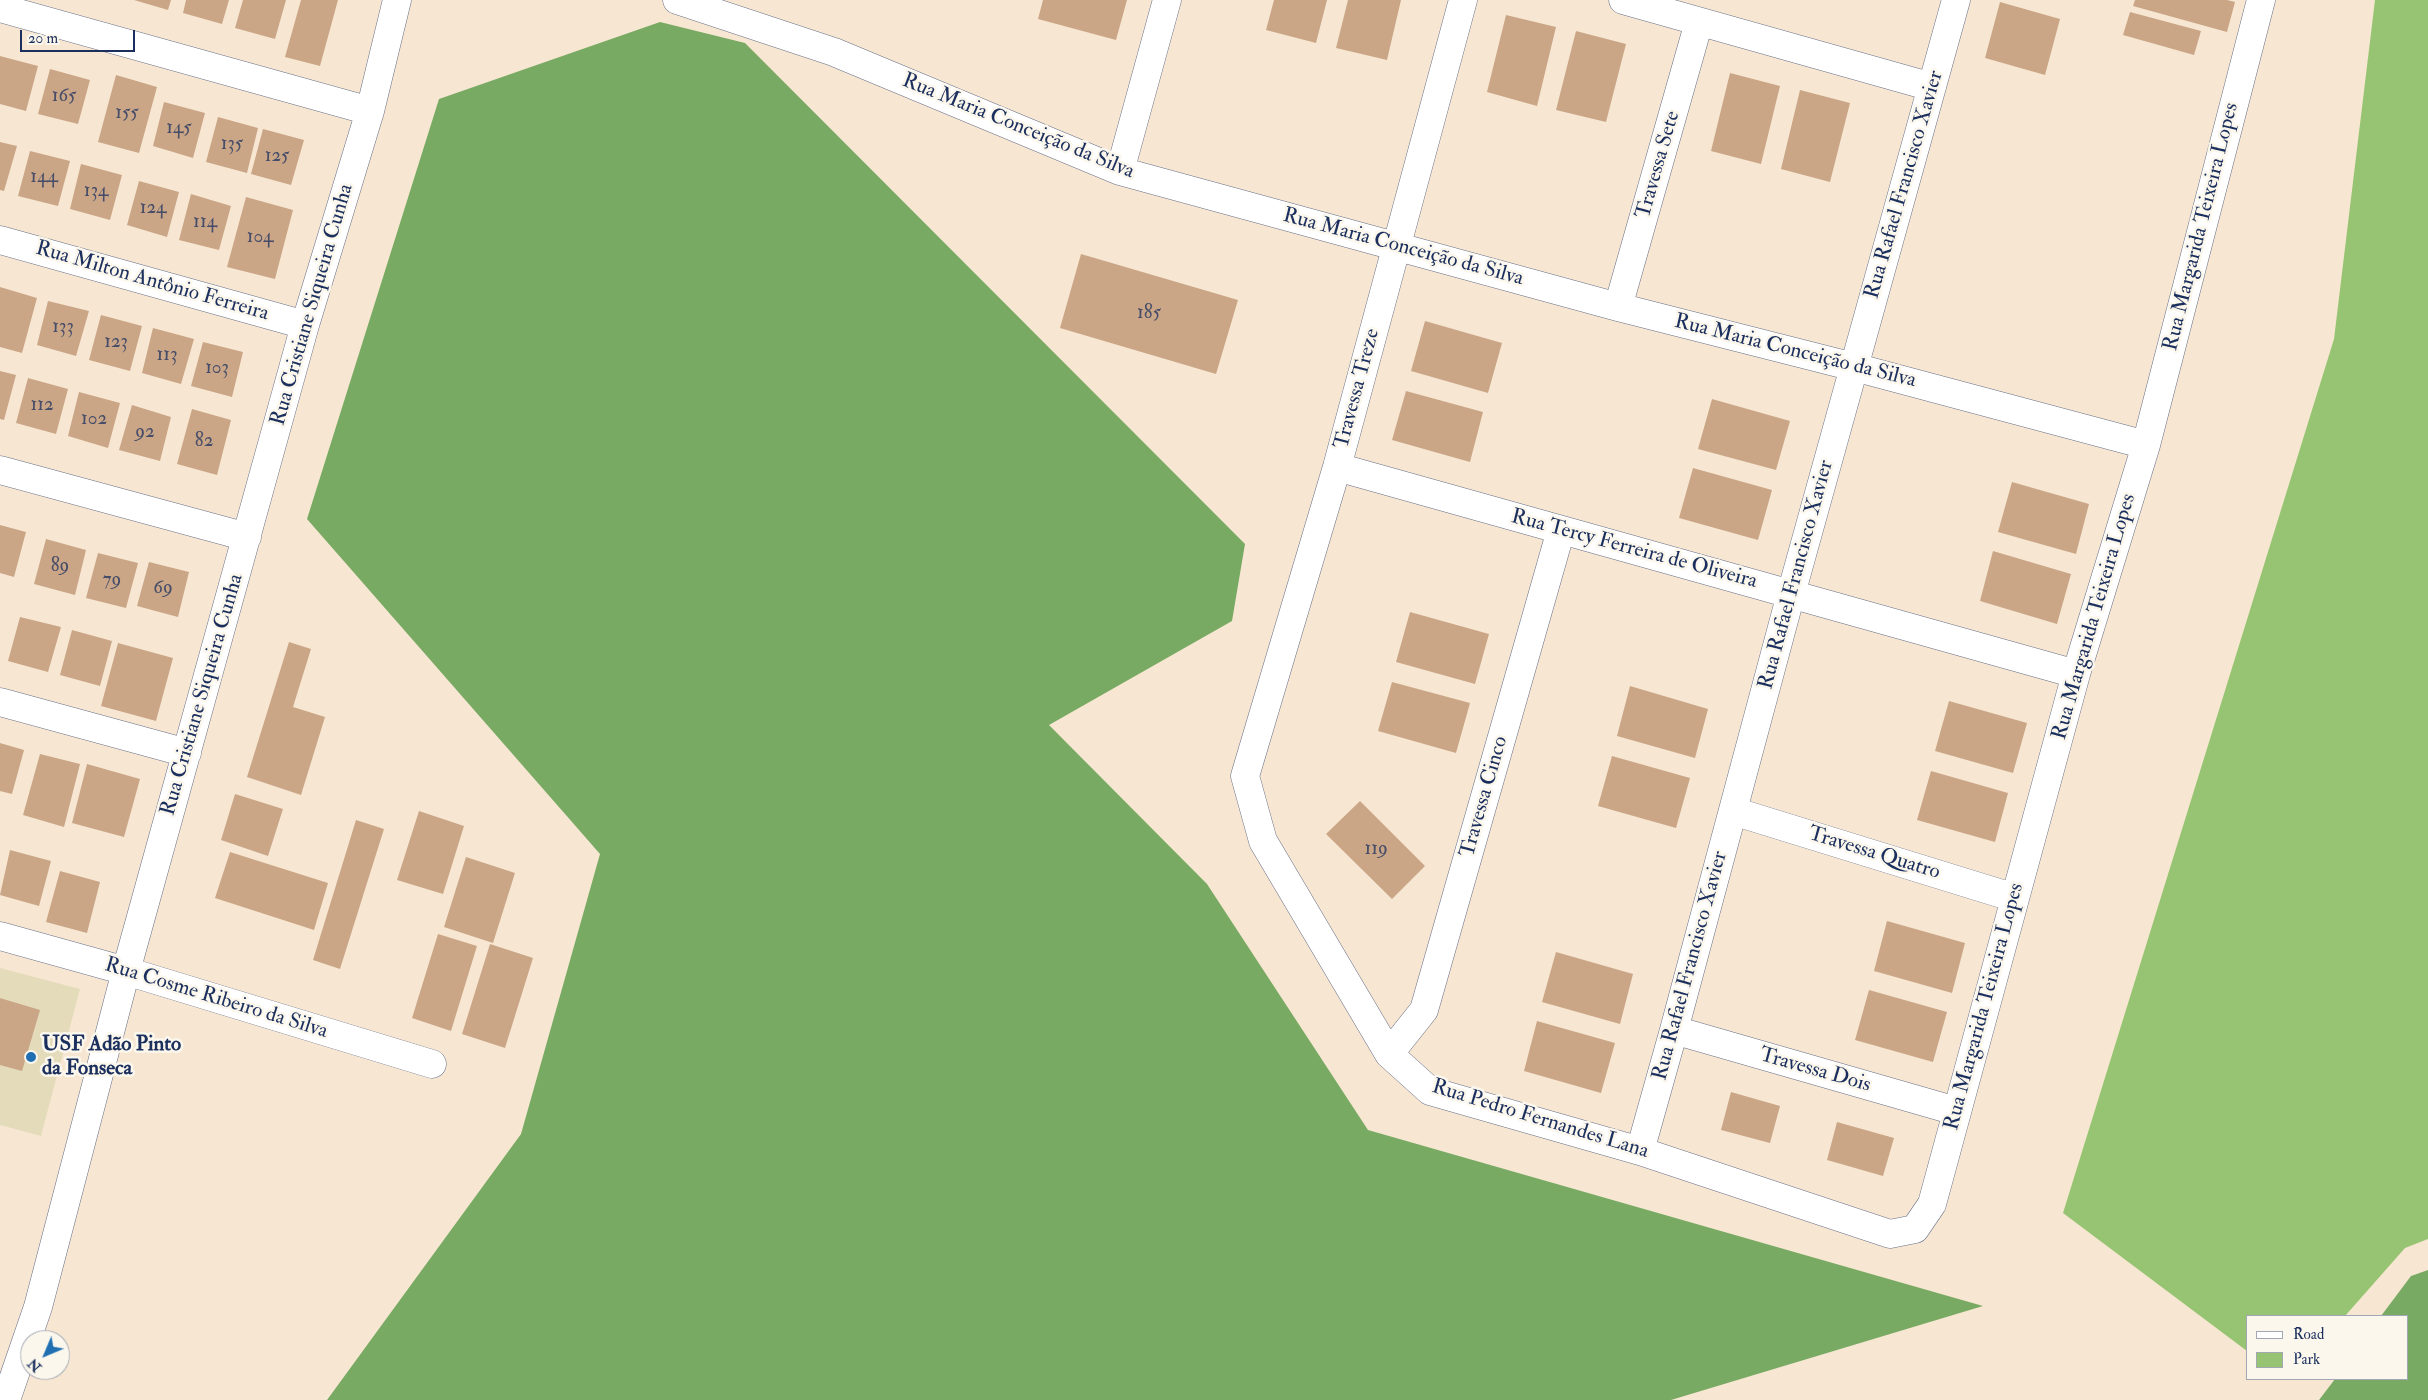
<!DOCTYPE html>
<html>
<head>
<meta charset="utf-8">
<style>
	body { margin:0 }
	#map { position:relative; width:2428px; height:1400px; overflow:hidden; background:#f7e7d2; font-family:"IM FELL Double Pica",serif }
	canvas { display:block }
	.legend { position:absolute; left:2246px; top:1315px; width:162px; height:65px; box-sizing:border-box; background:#fbf7ec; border:1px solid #a1a7b3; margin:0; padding:6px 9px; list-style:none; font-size:15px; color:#1b2f5e }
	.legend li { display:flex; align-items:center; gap:10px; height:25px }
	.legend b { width:25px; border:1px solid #a1a7b3 }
	.north { position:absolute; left:20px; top:1330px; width:50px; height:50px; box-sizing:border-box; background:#fbf7ec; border:1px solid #a1a7b3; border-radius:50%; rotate:225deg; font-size:14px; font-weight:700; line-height:20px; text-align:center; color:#1b2f5e }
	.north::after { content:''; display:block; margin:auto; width:18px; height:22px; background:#1f6fb2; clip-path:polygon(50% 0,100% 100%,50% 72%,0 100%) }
	.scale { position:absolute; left:20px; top:30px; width:115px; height:22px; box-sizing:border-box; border:2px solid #1b2f5e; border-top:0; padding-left:6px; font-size:15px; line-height:18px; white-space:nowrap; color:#1b2f5e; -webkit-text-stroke:4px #fbf7ec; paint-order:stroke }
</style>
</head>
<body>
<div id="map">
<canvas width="2428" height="1400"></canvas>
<ul class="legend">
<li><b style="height:6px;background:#fff"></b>Road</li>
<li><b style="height:14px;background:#97c472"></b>Park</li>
</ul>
<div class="north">N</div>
<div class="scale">20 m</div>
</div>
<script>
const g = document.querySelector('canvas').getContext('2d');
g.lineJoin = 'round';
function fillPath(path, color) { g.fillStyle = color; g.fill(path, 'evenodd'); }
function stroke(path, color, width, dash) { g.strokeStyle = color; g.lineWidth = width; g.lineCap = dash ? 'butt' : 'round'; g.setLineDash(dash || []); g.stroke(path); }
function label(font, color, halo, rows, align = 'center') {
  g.font = font + ' "IM FELL Double Pica",serif'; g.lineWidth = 5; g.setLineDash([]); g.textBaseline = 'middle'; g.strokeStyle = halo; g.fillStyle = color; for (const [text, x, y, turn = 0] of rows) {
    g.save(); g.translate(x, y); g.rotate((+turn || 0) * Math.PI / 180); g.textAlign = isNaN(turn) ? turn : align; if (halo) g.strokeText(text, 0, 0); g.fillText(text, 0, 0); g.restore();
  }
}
const built = new Path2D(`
	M0,968L80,989L41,1136L0,1125Z`);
const green = new Path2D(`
	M2375,0H2428V1239L2405,1248L2345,1316H2247V1351L2063,1213L2334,339Z`);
const forest = new Path2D(`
	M660,22L745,43L1245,544L1232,621L1049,725L1207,884L1368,1130L1983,1306L1671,1400H327L521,1134L600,854L307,519L439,99Z
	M2428,1270V1400H2319L2335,1379H2407V1316H2381L2411,1276Z`);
const building = new Path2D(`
	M134,0H171L168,10Z
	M186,0H229L222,24L183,13Z
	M243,0H286L275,39L235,28Z
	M301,0H338L320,66L285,57Z
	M1043,0H1127L1116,40L1038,19Z
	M1274,0H1327L1316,43L1266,30Z
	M1348,0H1401L1387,60L1336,48Z
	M2135,0H2227L2235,2L2227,32L2133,6Z
	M2000,2L2060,19L2045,75L1985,58Z
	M2130,12L2201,31L2194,55L2123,35Z
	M1506,15L1556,27L1537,106L1487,92Z
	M1576,31L1626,44L1606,122L1556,110Z
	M0,56L38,66L26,111L0,104Z
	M50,69L90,80L78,124L38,114Z
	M1730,73L1780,86L1761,164L1711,151Z
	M116,75L157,87L139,153L98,142Z
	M1800,90L1850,103L1830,182L1781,169Z
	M164,102L205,113L193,158L153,146Z
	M218,117L258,128L247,173L206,162Z
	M263,129L304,140L291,185L251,174Z
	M0,142L17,146L4,191L0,190Z
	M30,151L70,161L58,206L18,196Z
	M81,164L122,175L110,220L70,209Z
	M139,181L179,192L167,237L127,225Z
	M191,194L231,206L219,250L179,240Z
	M246,197L293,210L275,279L227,267Z
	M1081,254L1238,300L1216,374L1060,328Z
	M0,287L37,298L22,353L0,347Z
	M48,301L89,311L76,356L37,345Z
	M101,315L142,326L130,371L89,360Z
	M1425,321L1502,343L1488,393L1411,371Z
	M153,328L194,339L181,384L142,373Z
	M203,342L243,352L232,397L191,386Z
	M0,371L16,375L4,420L0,419Z
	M28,378L68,389L56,434L16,423Z
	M1406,391L1483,412L1470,462L1392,440Z
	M79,392L120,403L108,448L68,436Z
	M1712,399L1790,421L1776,470L1698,449Z
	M132,405L171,417L160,461L119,450Z
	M192,409L231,420L217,475L177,464Z
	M1693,468L1772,490L1758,540L1679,518Z
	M2012,482L2089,504L2076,554L1998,532Z
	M0,525L26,532L14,577L0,573Z
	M46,539L86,550L75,595L34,584Z
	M1993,551L2071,574L2057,624L1980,601Z
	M98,553L138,563L126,608L86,598Z
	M149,562L189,572L178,617L137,606Z
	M1410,612L1489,634L1475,684L1396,662Z
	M20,617L61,627L48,672L8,661Z
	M72,630L112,641L100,686L60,675Z
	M289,642L311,649L293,707L325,717L301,795L247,777Z
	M118,643L173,658L156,721L101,706Z
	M1392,682L1470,703L1456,753L1378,731Z
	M1630,686L1708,709L1695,758L1617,736Z
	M1949,701L2027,723L2013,773L1935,751Z
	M0,743L24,750L12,794L0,791Z
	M40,754L80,764L64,827L23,815Z
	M1612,756L1690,778L1676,828L1598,806Z
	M87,764L140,779L124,837L72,823Z
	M1931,771L2008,793L1995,842L1917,820Z
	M235,794L283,809L268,856L221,840Z
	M1360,801L1425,866L1392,899L1326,834Z
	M419,811L464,826L443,894L397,880Z
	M356,820L384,829L340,969L313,960Z
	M10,850L51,861L39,906L0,895Z
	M230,852L328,883L314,930L215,898Z
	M466,857L515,873L493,943L444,927Z
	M60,871L100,882L87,933L46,922Z
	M1887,921L1965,943L1952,993L1874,971Z
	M438,934L477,946L451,1031L412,1018Z
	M490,944L533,958L505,1048L462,1034Z
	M1556,952L1633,974L1620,1024L1542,1002Z
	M1869,990L1947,1012L1933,1062L1855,1040Z
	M0,998L40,1010L22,1071L0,1065Z
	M1537,1021L1615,1043L1601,1093L1524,1071Z
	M1731,1092L1780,1106L1770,1143L1721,1130Z
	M1837,1122L1894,1138L1883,1176L1827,1160Z`);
const minor = new Path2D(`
	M677,0L834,52L1120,171L1618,307L1854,367L2146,445
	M1463,0L1337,467L1245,776L1263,841L1389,1054L1430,1091L1640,1151L1890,1234L1915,1229L1932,1204L2076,674L2146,445L2261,0
	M1623,0L1932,87
	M0,8L370,111
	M1120,171L1167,0
	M0,240L305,325
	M1618,307L1699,22
	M1337,467L2076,674
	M0,470L247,537
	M0,702L187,753
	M1733,811L2015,898
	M0,936L126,971L432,1064
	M1674,1030L1956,1111
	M1389,1054L1424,1010L1561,530
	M1640,1151L1674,1030L1791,594L1956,0
	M6,1400L38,1307L126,971L305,325L370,111L397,0`);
const markers = [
	[31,1057,6,"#1f6fb2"]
];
const numberNames = [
	["165",64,97],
	["155",127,114],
	["145",179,129],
	["135",232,145],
	["125",277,157],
	["144",44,178],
	["134",96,192],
	["124",153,209],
	["114",205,223],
	["104",260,238],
	["185",1149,314],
	["133",63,328],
	["123",116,343],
	["113",167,356],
	["103",217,369],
	["112",42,406],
	["102",94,420],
	["92",145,433],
	["82",204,442],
	["89",60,567],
	["79",112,581],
	["69",163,589],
	["119",1376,850]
];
const streetNames = [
	["Rua Maria Conceição da Silva",1018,127,22],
	["Travessa Sete",1659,165,-74],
	["Rua Rafael Francisco Xavier",1905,185,-74],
	["Rua Margarida Teixeira Lopes",2202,227,-76],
	["Rua Maria Conceição da Silva",1403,248,15],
	["Rua Milton Antônio Ferreira",152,282,16],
	["Rua Cristiane Siqueira Cunha",313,305,-74],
	["Rua Maria Conceição da Silva",1795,352,14],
	["Travessa Treze",1358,389,-75],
	["Rua Tercy Ferreira de Oliveira",1634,550,15],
	["Rua Rafael Francisco Xavier",1797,575,-75],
	["Rua Margarida Teixeira Lopes",2095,617,-74],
	["Rua Cristiane Siqueira Cunha",203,695,-74],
	["Travessa Cinco",1485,797,-74],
	["Travessa Quatro",1874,854,17],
	["Rua Rafael Francisco Xavier",1691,966,-75],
	["Rua Cosme Ribeiro da Silva",216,999,17],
	["Rua Margarida Teixeira Lopes",1985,1007,-75],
	["Travessa Dois",1815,1071,16],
	["Rua Pedro Fernandes Lana",1540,1120,17]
];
const poiNames = [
	["USF Adão Pinto",42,1045],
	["da Fonseca",42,1069]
];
fillPath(built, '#e4dbba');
fillPath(green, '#97c472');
fillPath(forest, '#79aa64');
fillPath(building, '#caa687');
stroke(minor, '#686f87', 29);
stroke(minor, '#fff', 28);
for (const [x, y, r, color] of markers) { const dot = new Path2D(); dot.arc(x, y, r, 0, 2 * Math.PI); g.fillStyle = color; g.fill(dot); stroke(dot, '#fbf7ec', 2); }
label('19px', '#474d68', null, numberNames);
label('21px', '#1b2f5e', '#fbf7ec', streetNames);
label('bold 21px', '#1b2f5e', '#fbf7ec', poiNames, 'left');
</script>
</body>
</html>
